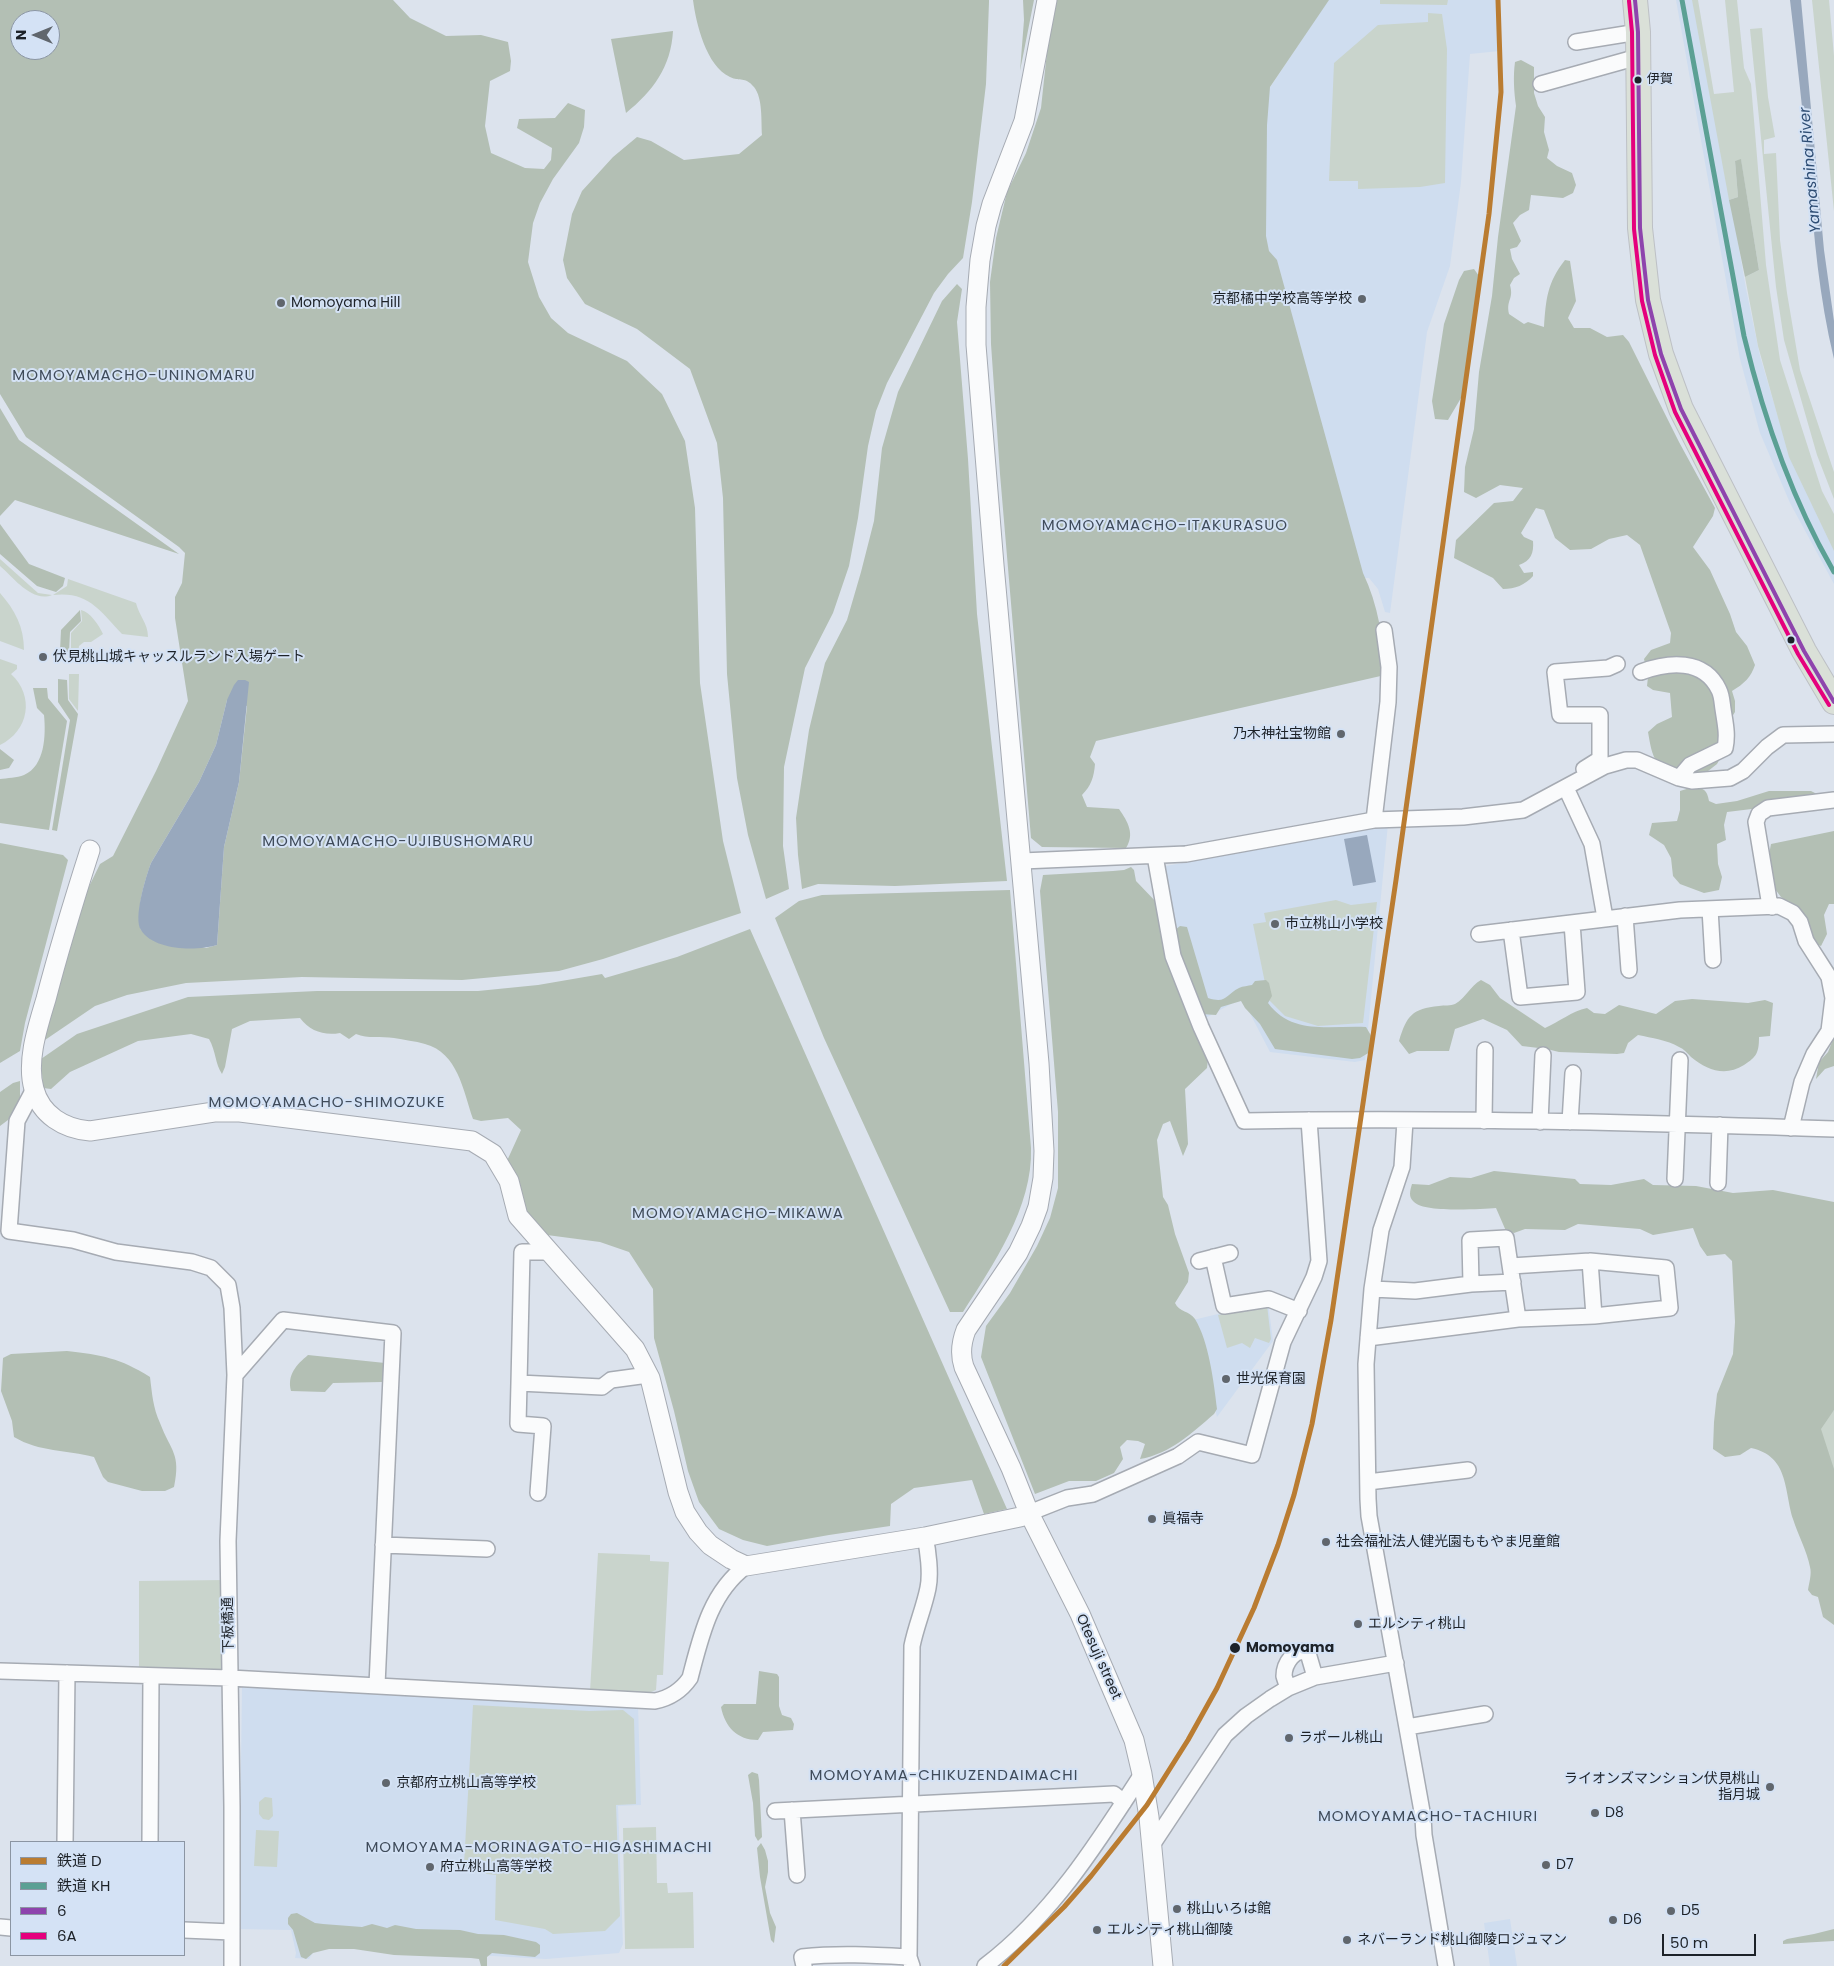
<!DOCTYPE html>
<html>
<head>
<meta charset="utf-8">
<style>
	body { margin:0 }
	#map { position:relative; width:1834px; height:1966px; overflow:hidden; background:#dce3ed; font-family:Poppins,"Noto Sans JP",sans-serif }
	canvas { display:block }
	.legend { position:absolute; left:10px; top:1841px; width:175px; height:115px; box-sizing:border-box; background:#d4e2f5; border:1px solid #8b95a3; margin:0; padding:6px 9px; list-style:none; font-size:15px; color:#1d2228 }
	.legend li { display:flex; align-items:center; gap:10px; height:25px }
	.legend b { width:25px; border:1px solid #8b95a3 }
	.north { position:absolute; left:10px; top:10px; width:50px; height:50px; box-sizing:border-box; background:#d4e2f5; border:1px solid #8b95a3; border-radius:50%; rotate:270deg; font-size:14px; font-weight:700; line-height:20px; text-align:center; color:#1d2228 }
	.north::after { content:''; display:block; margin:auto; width:18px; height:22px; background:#60666d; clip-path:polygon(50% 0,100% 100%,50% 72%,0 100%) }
	.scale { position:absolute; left:1662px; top:1934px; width:94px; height:22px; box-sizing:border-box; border:2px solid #1d2228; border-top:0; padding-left:6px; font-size:15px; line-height:18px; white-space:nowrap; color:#1d2228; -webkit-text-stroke:4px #d4e2f5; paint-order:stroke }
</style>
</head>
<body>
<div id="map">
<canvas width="1834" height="1966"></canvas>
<ul class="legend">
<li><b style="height:6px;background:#ba7c31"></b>鉄道 D</li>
<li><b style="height:6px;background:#5ba094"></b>鉄道 KH</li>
<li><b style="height:6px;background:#8e44ad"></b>6</li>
<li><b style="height:6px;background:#e5007d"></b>6A</li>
</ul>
<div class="north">N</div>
<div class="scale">50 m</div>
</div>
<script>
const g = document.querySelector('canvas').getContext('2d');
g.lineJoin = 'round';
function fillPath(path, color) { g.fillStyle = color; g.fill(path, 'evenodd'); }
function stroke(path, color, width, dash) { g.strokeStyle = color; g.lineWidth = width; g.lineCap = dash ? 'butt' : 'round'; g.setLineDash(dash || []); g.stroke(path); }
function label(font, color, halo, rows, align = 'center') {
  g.font = font + ' Poppins,"Noto Sans JP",sans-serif'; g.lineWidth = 4; g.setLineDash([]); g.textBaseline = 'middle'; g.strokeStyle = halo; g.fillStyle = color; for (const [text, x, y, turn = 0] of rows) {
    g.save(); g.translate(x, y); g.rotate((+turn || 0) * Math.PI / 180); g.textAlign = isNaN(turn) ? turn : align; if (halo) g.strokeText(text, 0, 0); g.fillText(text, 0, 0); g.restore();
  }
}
const built = new Path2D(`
	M1328,0H1498L1500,51L1470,54L1461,182L1450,266L1427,332L1390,613L1385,612L1378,589L1369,578H1363L1265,238V127L1269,89Z
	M1676,0H1694L1716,113L1746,289L1760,356L1781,427L1834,543V584L1790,503L1760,433L1740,359Z
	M1388,824L1365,1060L1355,1062L1270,1052L1242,998L1202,1020L1188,988L1161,867Z
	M1268,1302L1273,1341L1217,1417L1193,1320Z
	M242,1685L638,1705L641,1805L618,1806L623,1944L619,1953L546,1959L317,1946L309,1959L295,1958L296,1953L291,1930L239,1929Z
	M1510,1919L1517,1966H1490L1484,1923Z`);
const green = new Path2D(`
	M1380,0H1448L1447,5L1380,4Z
	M1692,0H1698L1714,94L1734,92L1725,0H1737L1744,68L1751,84L1766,265L1780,360L1822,491L1834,514V551L1789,457L1758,346L1745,277L1759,270L1741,160L1735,161L1738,197L1729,200Z
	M1812,0H1829L1834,56V211Z
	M1428,13L1442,14L1447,49L1445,183L1420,187L1358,189V181H1329L1334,63L1378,25L1428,22Z
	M1762,28L1768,97L1775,137L1764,140V154L1776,153L1780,240L1787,293L1800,370L1834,472V499L1817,455L1784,340L1776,287L1750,29Z
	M0,559L38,593L52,595C32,603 13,577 0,566Z
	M68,579L136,603C139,616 148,623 148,637L122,634C100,611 89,591 53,595L67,586Z
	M0,593C15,610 24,627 24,650L0,641Z
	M81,610C90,612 99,625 103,634L91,642H84L79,646L78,655H71V633L82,621Z
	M0,659L17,665V669L11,674C35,696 29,731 0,745Z
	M69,674H79L78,711L69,699Z
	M1336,900L1351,905L1377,902L1363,1023L1318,1026L1285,1016L1264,995L1265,983L1253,924L1266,922L1264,913Z
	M1264,1304L1267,1305L1271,1339L1269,1343L1255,1338L1250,1348L1242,1343L1227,1348L1218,1315Z
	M1834,1410V1476L1815,1429Z
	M598,1553L650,1555V1561L669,1562L663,1675H657L656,1690L646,1694L590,1692Z
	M225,1580V1671H139V1581Z
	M473,1705L589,1711L623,1710L634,1719L636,1804L616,1805L620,1916L605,1931L553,1934L545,1929L495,1920L496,1875L470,1872L464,1864Z
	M265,1797L272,1798L273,1816L269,1820L263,1819L259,1814V1802Z
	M656,1827L657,1883H667L668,1893L693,1892L694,1948L625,1949L623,1828Z
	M256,1830L279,1831L277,1867L254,1866Z`);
const forest = new Path2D(`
	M0,0H393L410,18L446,36L481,35L508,42L511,61L510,71L490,81L485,126L491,153L525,168L544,169L551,160L552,148L517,128L519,119L555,118L568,103L585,110L584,127L579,143L553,179L540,203L533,223L528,262L539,297L551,318L568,333L627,361L662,394L685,441L695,508L700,683L723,841L741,913L603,959L559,971L462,980L302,977L186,983L127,995L95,1006L45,1040L46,1021L81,903L100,864L113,856L156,771L188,701L175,618V597L182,583L185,553L179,547L26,437L0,394ZM20,20H50V50H20ZM227,700L247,706L239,782L224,847L217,945L206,948L141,930C136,909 144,883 151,863L199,782L216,745Z
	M693,0H989V2L986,84L972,202L963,258L948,274L934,293L887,383L876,411L868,446L858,518L849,566L833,613L805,668L784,767L783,846L789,889L766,899L748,835L737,778L727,674L723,498L717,443L690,369L637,329L585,304L567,278L563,260L572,214L582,191L613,157L637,137L651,141L684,160L739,154L762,135C761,121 763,98 754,87C745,76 740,82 730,77C706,66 696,23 693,0Z
	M1023,0H1034L1020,71L1024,20Z
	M1057,0H1329L1270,87L1267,125L1266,236L1269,251L1277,260L1363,573C1378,604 1384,641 1385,675L1096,741L1090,757L1095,764C1094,777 1091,786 1082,795L1087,807L1119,809C1128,822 1135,834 1126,848L1042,847L1031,838L1000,474L991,344L990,282L996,238L1007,192L1026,153L1041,108L1047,52Z
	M673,31C671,67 653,91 626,113L611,39Z
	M1521,60L1534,67V93L1538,106L1545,117L1544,132L1549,150L1547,158L1557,166L1572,173L1576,185L1573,193L1563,198L1531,195L1529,210L1520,215L1513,223L1521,241L1517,247L1510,249L1512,259L1520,274L1514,278L1510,285C1514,300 1506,299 1509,314L1524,324L1528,322L1544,327C1546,299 1547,283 1565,260L1570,261L1576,301L1568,318L1574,328H1590L1607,337L1623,335L1629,342L1679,442L1715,508L1713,516L1693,547L1710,570L1730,614L1736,632L1747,646L1755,665C1751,677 1744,684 1732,691L1735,701V712L1727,725L1729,743L1717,764L1703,775C1691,775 1667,772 1658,763C1651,755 1650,742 1648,732L1657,724L1672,717L1670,693L1653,690L1647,686L1648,677L1644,659L1651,650L1670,643L1671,633L1640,545L1627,535L1609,539L1591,549L1570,550L1555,538L1544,510L1536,508L1521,533L1524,537L1533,541C1534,553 1531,561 1519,565L1524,573L1533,572V576C1525,585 1515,589 1503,589L1493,578L1454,558L1456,540L1494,503L1513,501L1523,488L1500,485L1476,498L1464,492L1465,467L1474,429L1479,372L1492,296L1498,237L1516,106C1514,91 1513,77 1515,62Z
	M1741,159L1759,270L1745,277L1729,200L1738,197L1735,161Z
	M1474,269L1479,276L1478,293L1472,322L1466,384L1461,398L1448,420L1435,419L1432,401L1444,324L1459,280L1464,271Z
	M957,284L962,289L957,322L968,459L977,614L1007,881L895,886L818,884L802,889L798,855L796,818L809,730L825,663L847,620L861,572L874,521L882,448L898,392L942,301Z
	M0,408L19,440L179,554L15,500L0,516Z
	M0,524L29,564L65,578L63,586L56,592L37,586L0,554Z
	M80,610L81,621L70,632L69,652L60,651L61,630Z
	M58,679L67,680L68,700L78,714L57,831L52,830L70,720L58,702Z
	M33,688H47L48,698L67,721L49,830L0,823V779C7,778 17,778 24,775C45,766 46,735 44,715L37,708Z
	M0,749L14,760L9,768L0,770Z
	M1693,787C1704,788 1707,790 1709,801L1716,804L1737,801L1769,791H1811L1817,794L1813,798L1775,799L1760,808L1727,812L1724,825L1726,840L1717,844L1718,864L1722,877L1719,890L1704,893L1680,884L1673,876L1671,858L1664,845L1649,835L1652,823L1677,821L1680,810V791Z
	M1834,831V904H1829L1824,915L1827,934L1821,946L1813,943L1797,908L1781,897L1772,885L1768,860L1771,844Z
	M0,843L63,855L68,860L25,1023L20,1051L0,1063Z
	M1131,867L1134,870L1136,881L1159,905L1166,960L1186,1004L1193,1027L1208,1059L1207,1068L1185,1089L1188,1144L1183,1156L1170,1121L1163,1124L1157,1140L1163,1197L1168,1205L1175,1234L1189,1273L1188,1282L1175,1303C1179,1312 1190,1311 1195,1319C1209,1342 1214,1383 1217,1409L1214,1414C1192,1433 1170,1454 1140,1459L1145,1444L1138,1441L1127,1440L1120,1447L1123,1459L1114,1473L1096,1481H1069L1035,1494L981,1357L986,1326L1010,1293L1037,1246L1050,1218L1058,1188V1112L1040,891L1043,875L1113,871L1124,870Z
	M1010,890L1031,1148C1033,1207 993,1265 963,1312H950L824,1038L775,918L799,901L822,895Z
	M1180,926L1187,927L1208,998C1227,1004 1225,995 1239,988C1243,986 1248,986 1252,985L1255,981L1266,980L1269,983L1272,996L1268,1003C1292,1036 1332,1025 1366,1027L1373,1039L1370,1052L1360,1058L1352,1059L1275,1049L1260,1024L1245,1008L1241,1001L1221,1007L1216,1015L1201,1014L1185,982L1175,930Z
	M750,929L1007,1509L984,1514L972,1480L914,1488L891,1504L890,1526L829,1535L767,1546L743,1540L719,1529L699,1502L688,1471L674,1411L654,1338L653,1289L629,1252L600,1242L547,1235L529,1216L519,1196L506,1163L521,1130L508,1118L481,1121L473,1119C463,1090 458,1053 425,1044C415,1041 404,1040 394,1038C381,1036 368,1039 356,1034L349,1039L340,1033C324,1036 310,1031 300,1018L250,1021L232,1029L225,1067L222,1074C215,1064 216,1051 209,1039L191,1034L138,1041L70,1072L51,1089L43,1088L41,1059L77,1034L188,997L317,991H478L538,985L602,974L605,978L677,957Z
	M1481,980L1490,985L1500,998L1545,1028C1559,1022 1572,1011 1587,1008L1594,1013L1605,1014L1619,1005L1656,1014L1675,1001L1692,999L1748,1003L1765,1000L1773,1003L1770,1036L1759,1037C1759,1052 1757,1057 1744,1065C1725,1077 1707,1070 1691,1057C1687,1053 1684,1049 1679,1047C1667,1040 1652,1038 1638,1035L1628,1043L1624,1053L1617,1054L1559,1052L1547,1049L1522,1046L1507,1030L1483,1019L1455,1029L1449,1051H1417L1409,1054L1399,1041C1407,1015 1412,1009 1439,1006C1444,1005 1451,1006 1455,1004C1466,998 1470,986 1481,980Z
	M1834,1037V1066L1825,1069L1816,1079L1819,1062L1828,1052Z
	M20,1081V1102L8,1120L0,1126V1092L13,1083Z
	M1494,1171L1575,1179L1580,1184L1611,1185L1644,1179L1653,1185L1696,1186L1733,1193L1773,1190L1834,1202V1410L1821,1429L1834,1469V1625L1823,1617L1818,1597L1812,1595L1808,1590C1809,1583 1812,1574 1810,1567C1807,1551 1798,1535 1793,1519C1784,1490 1789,1456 1751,1448L1740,1455L1725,1457L1713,1449L1714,1422L1717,1394L1733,1354L1735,1322L1732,1261L1725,1254L1707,1256L1700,1246L1693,1228L1653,1235L1640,1229L1578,1224L1565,1230L1525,1229L1514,1233L1506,1231L1496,1208C1480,1209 1425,1213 1414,1202C1408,1197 1410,1191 1412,1184L1429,1185L1450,1177L1471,1178Z
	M67,1351C102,1355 120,1358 150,1377C152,1393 153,1408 160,1423C171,1452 181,1453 174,1487L165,1491H142L108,1482L103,1477L94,1457C67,1450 39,1452 14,1437L12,1421L1,1391L3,1358L11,1354Z
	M308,1355L385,1363L382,1382L333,1383L325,1392L291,1391C287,1375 296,1365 308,1355Z
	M759,1671L777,1674L779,1677V1706L782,1715L791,1718L794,1724L793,1730L763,1732L758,1740C737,1740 725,1727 721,1707L724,1704H756Z
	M752,1772L758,1774L759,1780L762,1837L758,1841L755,1836L753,1803L748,1775Z
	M761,1843L765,1850L768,1861V1872L765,1887L770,1913L776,1927L774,1943L771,1940L760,1877L757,1848Z
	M297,1913L315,1923L323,1924L362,1927L372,1924L387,1928L395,1925L416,1929L460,1930L478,1934L504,1935L536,1942L540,1945V1953L535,1957L492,1953L487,1957V1966H481L479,1959L471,1958L394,1955L354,1949H329L313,1953L306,1959L301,1957L293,1930L288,1924V1918L291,1914Z
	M1834,1929V1941L1783,1944V1941L1787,1939L1814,1934Z`);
const water = new Path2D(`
	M1790,0H1801L1824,250L1834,321V359C1819,297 1814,237 1809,174C1803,116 1797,58 1790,0Z
	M238,680H245L249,682L239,782L224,847L217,945C197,951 154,951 141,930C133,918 146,876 151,863L199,782L216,745L227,700L234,685Z
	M1367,835L1376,882L1353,886L1344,839Z`);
const minor = new Path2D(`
	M1576,42L1638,32
	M1541,84L1627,60L1639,58
	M1641,672C1668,662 1704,658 1719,690C1722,696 1722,703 1723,709C1725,723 1728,734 1725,748L1690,765L1679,778
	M1584,769L1600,759V715H1560L1555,672L1608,668L1617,664
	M1566,788L1592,844L1605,918
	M1374,820L1388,702L1389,667L1384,630
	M1155,856L1173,956L1201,1027L1244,1121C1440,1117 1638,1122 1834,1129
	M1022,861L1186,854L1374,820L1463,817L1523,810L1605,766L1626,760H1637L1679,778L1692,781L1730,778L1743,771L1767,747L1783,735L1834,734
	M1772,907L1769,900L1756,822L1759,814L1768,808L1834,800
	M1710,909L1713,960
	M1625,916L1629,970
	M1511,930L1520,997L1577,992L1572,923
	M1479,934L1680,910L1779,906L1793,913L1800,922L1806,941L1829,977L1833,998L1829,1031L1814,1054L1802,1082L1791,1128
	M34,1089L17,1121L9,1231L73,1240L116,1252L192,1262L211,1268L228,1285L232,1308L235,1375L228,1541L232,1807V1966
	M1405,1121L1402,1167L1381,1230L1372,1289L1366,1364L1368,1499L1369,1516L1423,1817L1424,1835L1446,1966
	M1484,1121L1485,1050
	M1540,1122L1543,1055
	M1570,1122L1573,1073
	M1675,1179L1680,1060
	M1718,1183L1720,1125
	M549,1252H522L519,1383L602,1387L611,1380L648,1375
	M1213,1257L1224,1306L1269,1299L1299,1311
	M1199,1261L1230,1253
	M1590,1261L1594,1316
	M1471,1284L1470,1240L1506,1238L1518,1319
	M1372,1289L1415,1291L1471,1284L1513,1282
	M1368,1338L1518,1319L1594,1316L1670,1308L1666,1268L1590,1261L1511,1266
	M235,1375L283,1320L393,1333L377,1685
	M519,1383L518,1424L543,1426L538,1493
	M1368,1482L1468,1470
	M1029,1513L1067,1498L1093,1494L1178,1456L1198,1442L1252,1455L1283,1342L1314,1277L1319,1261L1309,1120
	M383,1545L487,1549
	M0,1671L230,1678L655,1701C670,1698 681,1691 690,1678C701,1636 710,1593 746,1566
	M1288,1688C1287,1684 1285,1680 1284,1676C1284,1664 1295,1646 1308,1653L1315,1677
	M1407,1727L1485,1714
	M792,1810L797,1875
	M775,1811L1114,1794L1124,1802
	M65,1842L67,1673
	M150,1842L151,1676
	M1152,1845L1225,1735L1246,1716L1270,1699L1288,1688L1315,1677L1396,1663
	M0,1927L11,1928
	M184,1930L232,1932
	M804,1966L802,1957C838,1953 873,1955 909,1957
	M912,1966L909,1957L912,1646C916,1626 924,1608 928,1588C931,1574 928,1550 925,1537
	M985,1966C1052,1915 1097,1844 1142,1774`);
const tertiary = new Path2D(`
	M1047,0L1024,121L992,204L986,226L980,260L976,307V345L994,565L1039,1063L1044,1151L1043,1178L1038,1207L1031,1226L1018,1253L966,1330C961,1343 960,1355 964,1367L1011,1468L1029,1513L1080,1614L1134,1740L1142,1774L1149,1817L1163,1966
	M90,850C74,900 59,949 46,999C38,1026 26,1061 34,1089C41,1115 64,1129 90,1131L214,1112H240L472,1141L493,1154L509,1181L518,1216L635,1349L650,1378L678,1492L685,1512L698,1532L710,1545L731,1559L746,1566L925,1537L1020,1517L1029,1513`);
const primary = new Path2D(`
	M1635,0L1638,32L1640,228L1648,300L1661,354L1681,409L1804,651L1834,702`);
const bus1 = new Path2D(`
	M1635,0L1638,32L1640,228L1648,300L1661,354L1681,409L1804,651L1834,702`);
const bus2 = new Path2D(`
	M1629,1L1632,32L1634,229L1642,301L1655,355L1675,412L1798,654L1829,705`);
const rail1 = new Path2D(`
	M1004,1966L1064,1907L1091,1876L1147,1805L1188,1740L1217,1688L1254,1608L1278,1545L1294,1495L1312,1424L1331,1320L1396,880L1489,214L1501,92L1498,0`);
const rail2 = new Path2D(`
	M1682,0L1744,336C1764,419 1791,498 1834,572`);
const markers = [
	[1638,80,4.5,"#1d2228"],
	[1362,299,5,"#60666d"],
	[281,303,5,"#60666d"],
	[1791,640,4.5,"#1d2228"],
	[43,657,5,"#60666d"],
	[1341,734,5,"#60666d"],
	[1275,924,5,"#60666d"],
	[1226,1379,5,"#60666d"],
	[1152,1519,5,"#60666d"],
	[1326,1542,5,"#60666d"],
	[1358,1624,5,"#60666d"],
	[1235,1648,6,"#1d2228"],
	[1289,1738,5,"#60666d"],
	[386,1783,5,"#60666d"],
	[1770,1787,5,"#60666d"],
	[1595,1813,5,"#60666d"],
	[1546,1865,5,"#60666d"],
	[430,1867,5,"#60666d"],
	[1177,1909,5,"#60666d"],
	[1671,1911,5,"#60666d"],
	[1613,1920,5,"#60666d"],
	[1097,1930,5,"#60666d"],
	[1347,1940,5,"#60666d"]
];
const busNames = [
	["伊賀",1647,80]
];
const poiNames = [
	["京都橘中学校高等学校",1352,299,"right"],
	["Momoyama Hill",291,303],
	["伏見桃山城キャッスルランド入場ゲート",53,657],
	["乃木神社宝物館",1331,734,"right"],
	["市立桃山小学校",1285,924],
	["世光保育園",1236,1379],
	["眞福寺",1162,1519],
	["社会福祉法人健光園ももやま児童館",1336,1542],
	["エルシティ桃山",1368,1624],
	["ラポール桃山",1299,1738],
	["ライオンズマンション伏見桃山",1760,1779,"right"],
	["指月城",1760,1795,"right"],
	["京都府立桃山高等学校",396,1783],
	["D8",1605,1813],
	["D7",1556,1865],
	["府立桃山高等学校",440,1867],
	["桃山いろは館",1187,1909],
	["D5",1681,1911],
	["D6",1623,1920],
	["エルシティ桃山御陵",1107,1930],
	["ネバーランド桃山御陵ロジュマン",1357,1940]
];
const streetNames = [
	["下板橋通",229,1625,-91],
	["Otesuji street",1098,1657,66]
];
const stopNames = [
	["Momoyama",1246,1648]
];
const waterNames = [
	["Yamashina River",1811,170,-95]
];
const neighbourhoodNames = [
	["MOMOYAMACHO-UNINOMARU",134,376],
	["MOMOYAMACHO-ITAKURASUO",1165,526],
	["MOMOYAMACHO-UJIBUSHOMARU",398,842],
	["MOMOYAMACHO-SHIMOZUKE",327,1103],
	["MOMOYAMACHO-MIKAWA",738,1214],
	["MOMOYAMA-CHIKUZENDAIMACHI",944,1776],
	["MOMOYAMACHO-TACHIURI",1428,1817],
	["MOMOYAMA-MORINAGATO-HIGASHIMACHI",539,1848]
];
fillPath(built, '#cfddef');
fillPath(green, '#c9d4cc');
fillPath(forest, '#b3bfb4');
fillPath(water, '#98a8bd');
stroke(minor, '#a6abb3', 18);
stroke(tertiary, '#a6abb3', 21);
stroke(primary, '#bdc0c5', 26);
stroke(minor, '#fafbfc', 15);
stroke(tertiary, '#fafbfc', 19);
stroke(primary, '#dae0d8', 24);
stroke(bus1, '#8e44ad', 4);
stroke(bus2, '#e5007d', 4);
stroke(rail1, '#ba7c31', 5);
stroke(rail2, '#5ba094', 5);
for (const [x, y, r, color] of markers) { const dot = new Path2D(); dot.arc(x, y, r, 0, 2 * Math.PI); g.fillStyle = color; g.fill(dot); stroke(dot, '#d4e2f5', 2); }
label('13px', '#1d2228', '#d4e2f5', busNames, 'left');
label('14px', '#1d2228', '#d4e2f5', poiNames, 'left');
label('14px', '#1d2228', '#d4e2f5', streetNames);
label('bold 14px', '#1d2228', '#d4e2f5', stopNames, 'left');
label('italic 15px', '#2f4e75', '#d4e2f5', waterNames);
g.letterSpacing = '1px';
label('15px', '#3f4b5a', '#d4e2f5', neighbourhoodNames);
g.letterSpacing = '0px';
</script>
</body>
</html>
